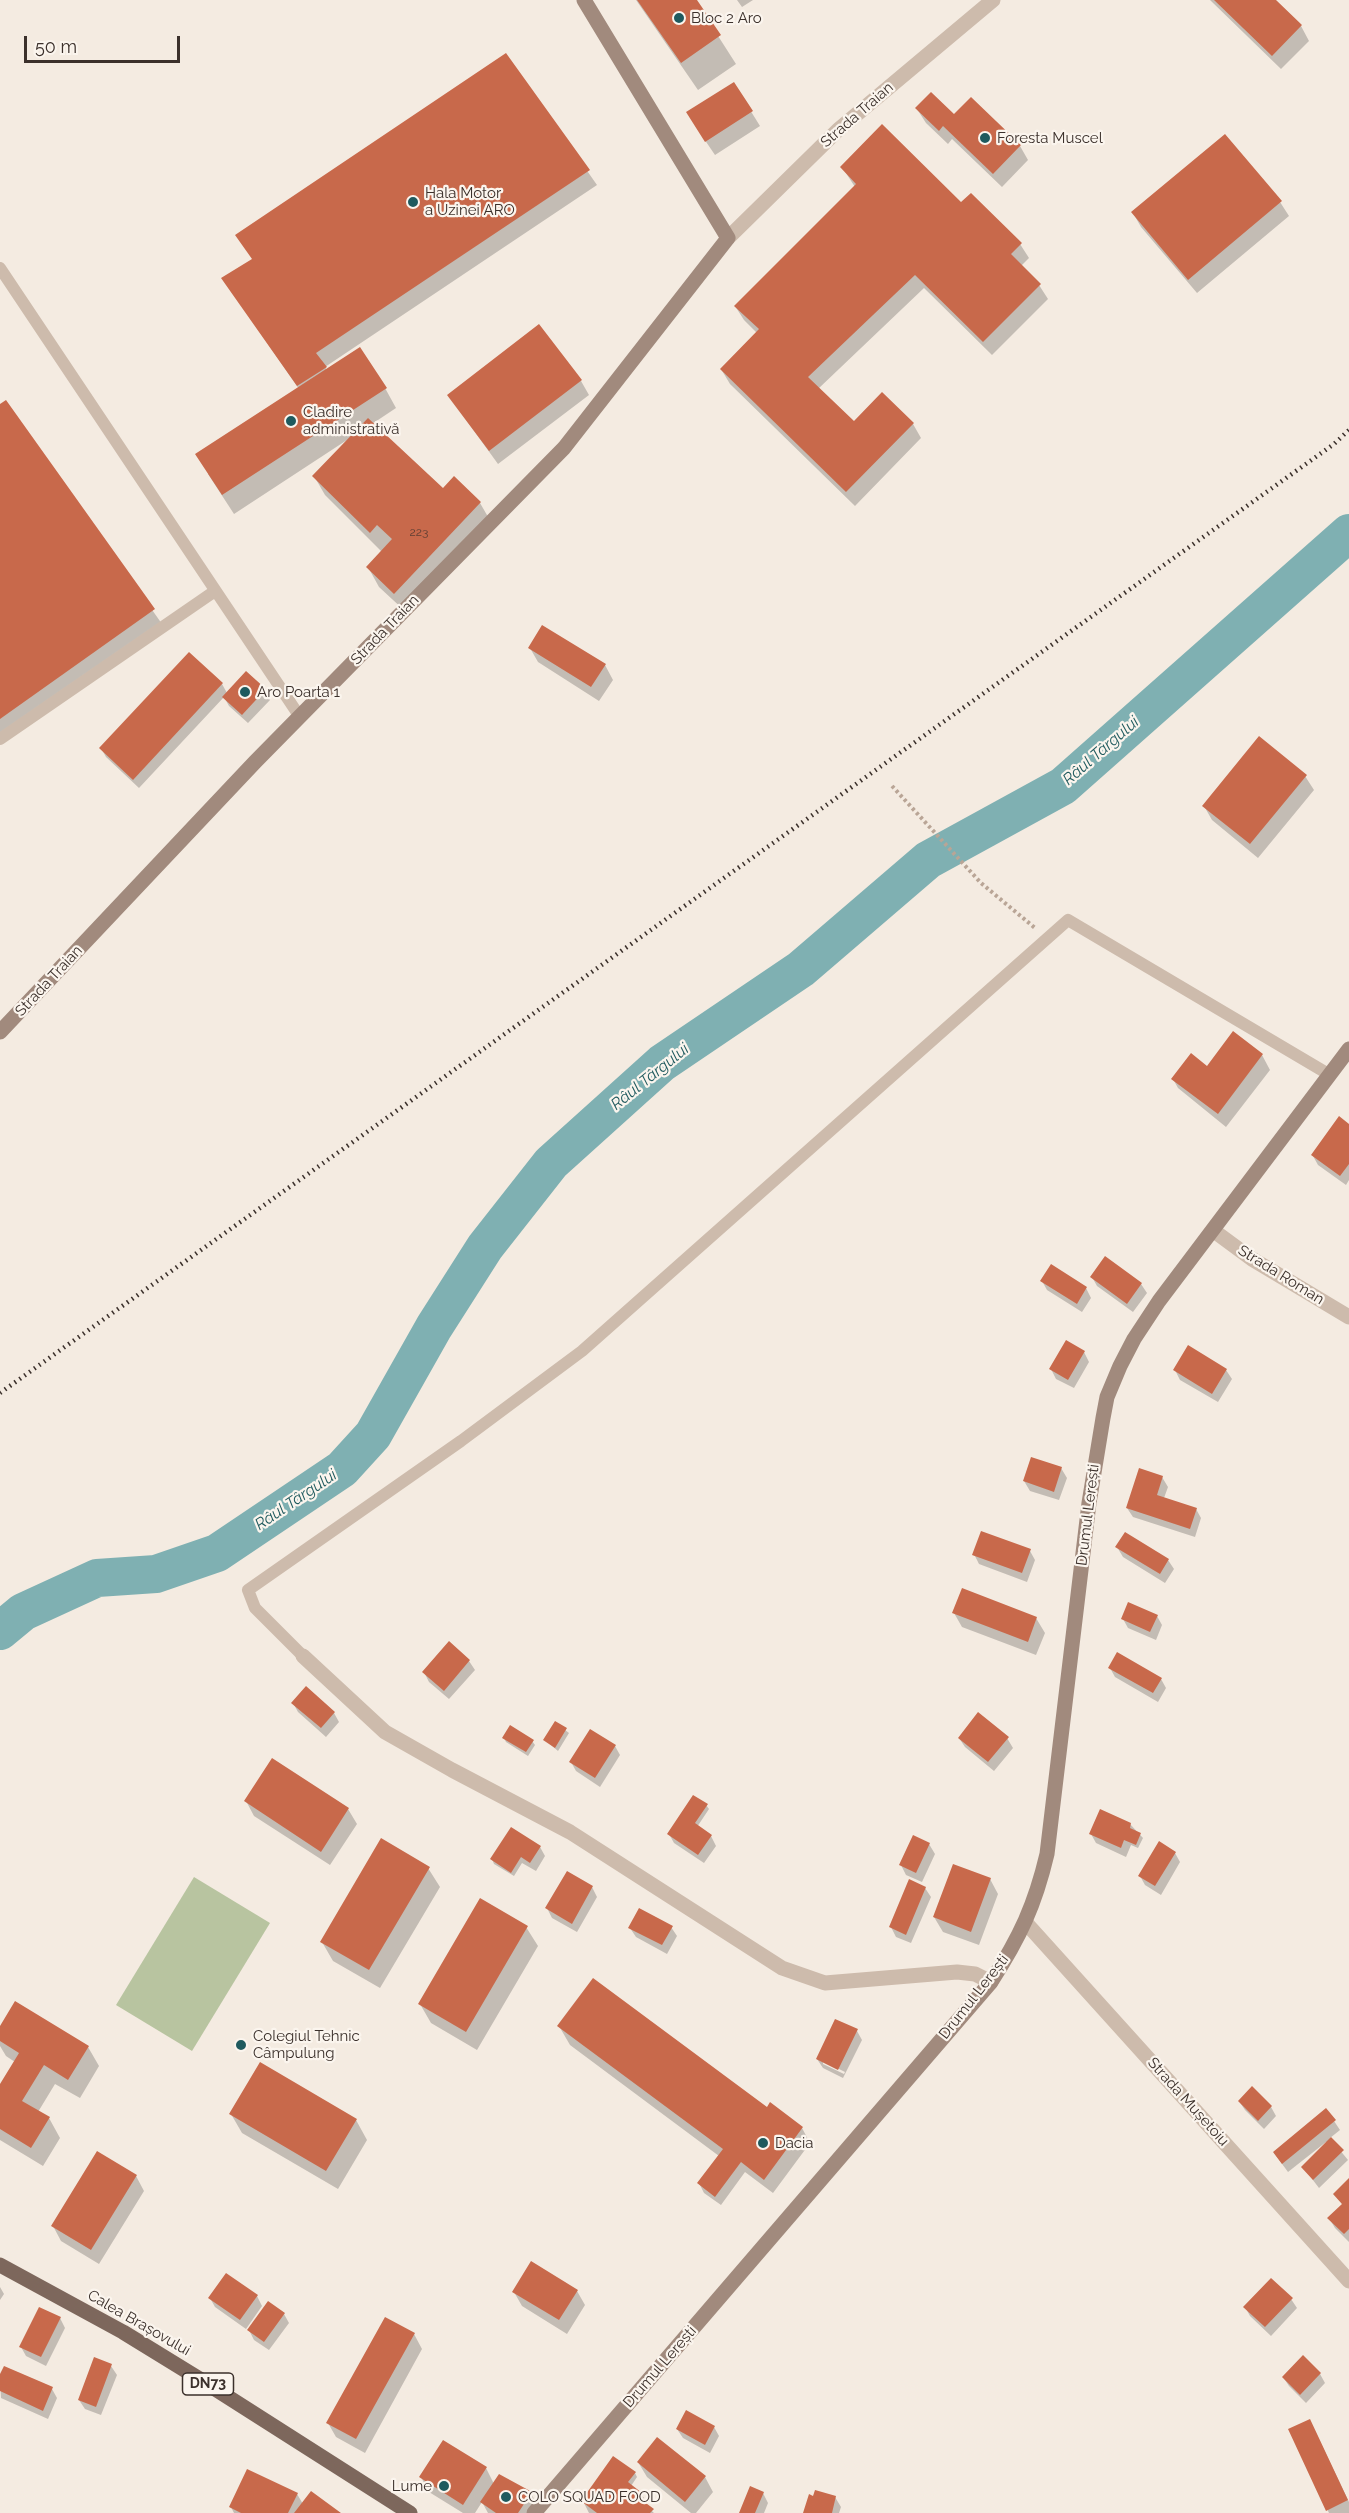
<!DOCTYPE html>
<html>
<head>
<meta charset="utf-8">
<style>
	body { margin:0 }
	#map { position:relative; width:1349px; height:2513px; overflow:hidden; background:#f4ebe1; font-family:Raleway,sans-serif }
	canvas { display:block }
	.scale { position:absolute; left:24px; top:36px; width:156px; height:27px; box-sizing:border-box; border:3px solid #3b302b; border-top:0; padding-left:8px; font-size:18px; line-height:21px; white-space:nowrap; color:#3b302b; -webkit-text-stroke:4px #fbf5ee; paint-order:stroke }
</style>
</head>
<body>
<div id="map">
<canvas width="1349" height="2513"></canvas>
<div class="scale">50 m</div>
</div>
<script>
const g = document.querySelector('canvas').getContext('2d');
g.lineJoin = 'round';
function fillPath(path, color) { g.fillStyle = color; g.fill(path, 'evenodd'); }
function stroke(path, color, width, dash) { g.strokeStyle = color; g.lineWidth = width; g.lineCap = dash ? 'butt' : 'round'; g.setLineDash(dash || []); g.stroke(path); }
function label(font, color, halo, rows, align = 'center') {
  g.font = font + ' Raleway,sans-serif'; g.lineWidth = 4.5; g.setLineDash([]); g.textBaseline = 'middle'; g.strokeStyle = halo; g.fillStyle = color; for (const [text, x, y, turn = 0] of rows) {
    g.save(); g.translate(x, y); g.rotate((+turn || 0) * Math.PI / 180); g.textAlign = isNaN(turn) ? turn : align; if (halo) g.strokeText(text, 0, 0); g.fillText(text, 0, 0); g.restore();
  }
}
const green = new Path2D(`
	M194,1877L270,1923L192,2051L116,2005Z`);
const shadow = new Path2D(`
	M636,0H695L736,64L698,90Z
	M737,0H753L742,7Z
	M1210,0H1274L1301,26L1309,41L1281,69Z
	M506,55L597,185L325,367L327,370L385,388L396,408L372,424L443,490L480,503L491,522L406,612L379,587L368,567L382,552L325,495L314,476L347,440L234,514L208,474L299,389L223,279L253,260Z
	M734,84L760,126L715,155L696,127Z
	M917,109L954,116L1020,146L1028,160L1002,187L952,139L948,144L926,123Z
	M842,167L961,204L1020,244L1029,258L1021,266L1039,285L1048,299L992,355L924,288L818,389L855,423L913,424L921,438L855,506L730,384L721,369L757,333L744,320L735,306L855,187Z
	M1280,202L1289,216L1197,293L1141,227L1133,213Z
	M581,381L589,395L498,464L448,395Z
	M6,402L162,624L0,739V406Z
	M530,648L605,665L613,680L599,701L538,662Z
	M189,654L222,684L227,693L264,690L270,700L248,723L229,706L224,697L139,788L106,757L101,748Z
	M1305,776L1314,790L1258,858L1212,820L1204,806Z
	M1262,1055L1270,1070L1226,1127L1178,1088L1173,1079L1208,1068Z
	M1349,1125V1180L1346,1185L1318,1165L1313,1156Z
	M1092,1277L1141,1284L1147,1293L1133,1312L1097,1286Z
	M1042,1281L1086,1288L1091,1298L1082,1312L1047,1290Z
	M1084,1352L1089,1362L1074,1388L1056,1379L1051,1369Z
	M1175,1370H1226L1232,1379L1218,1402L1180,1380Z
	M1061,1468L1067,1478L1059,1500L1030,1491L1024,1481Z
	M1162,1477L1168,1487L1164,1498L1196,1509L1201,1518L1195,1537L1133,1517L1127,1508Z
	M1117,1547L1168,1560L1174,1569L1165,1583L1123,1557Z
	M1030,1551L1035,1560L1027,1582L979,1564L974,1554Z
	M954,1613L1036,1618L1045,1633L1036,1655L962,1627Z
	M1157,1616L1162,1625L1156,1640L1128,1628L1123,1619Z
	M469,1661L475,1670L449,1699L429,1682L424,1672Z
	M1110,1668L1161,1679L1166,1688L1158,1702L1115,1677Z
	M293,1703L334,1713L339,1722L326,1737L298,1712Z
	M556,1723L569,1733L558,1751L545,1740Z
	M504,1738L532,1741L535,1745L528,1756L506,1742Z
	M959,1738H1007L1013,1748L994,1771L965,1747Z
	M615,1746L620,1755L600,1787L576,1771L571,1762Z
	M273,1760L348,1809L357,1824L330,1865L254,1816L246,1801Z
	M706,1805L709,1809L697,1827L711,1836L716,1846L704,1863L674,1843L669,1834Z
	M1130,1824L1143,1838L1138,1848L1131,1845L1126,1857L1096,1843L1091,1834Z
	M929,1844L935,1854L922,1882L906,1875L901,1865Z
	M540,1847L545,1856L536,1871L522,1863L514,1876L494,1864L492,1859Z
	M1175,1853L1180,1862L1161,1895L1145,1885L1140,1876Z
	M428,1868L440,1887L380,1988L333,1961L322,1942Z
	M990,1879L998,1894L979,1945L943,1932L934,1917Z
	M592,1887L597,1897L577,1932L552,1918L547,1908Z
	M925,1888L931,1897L911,1943L896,1937L891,1927Z
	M526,1927L538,1946L477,2050L431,2023L420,2004Z
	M671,1927L677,1936L667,1954L636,1937L630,1928Z
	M559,2026L767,2109L770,2104L802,2128L810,2143L773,2193L745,2172L721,2205L704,2193L699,2183L719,2156L570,2045Z
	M0,2029L88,2047L99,2066L80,2098L55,2084L38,2112L49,2118L60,2138L43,2166L0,2140V2085L15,2062L6,2056L0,2046Z
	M857,2031L862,2040L843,2078L823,2068L817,2059ZM823,2061L845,2072L844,2074L823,2064Z
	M1239,2101L1271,2107L1276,2116L1264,2129L1245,2110Z
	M231,2114L356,2120L367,2140L338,2189L242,2133Z
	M1334,2121L1340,2130L1330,2138L1348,2160L1319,2188L1303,2167L1327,2143L1326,2142L1288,2172L1274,2153Z
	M136,2176L144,2191L99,2264L61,2241L53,2226Z
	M1349,2180V2242L1335,2228L1329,2218L1343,2205L1335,2195Z
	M0,2287L4,2294L0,2300Z
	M577,2291L585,2305L567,2334L522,2306L514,2292Z
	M257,2296L262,2306L246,2329L215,2307L210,2298Z
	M1291,2299L1297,2308L1271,2336L1250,2316L1245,2307Z
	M284,2314L289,2323L269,2350L254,2340L249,2330Z
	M60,2318L65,2328L46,2366L26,2356L21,2347Z
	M414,2334L422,2349L365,2453L336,2437L328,2423Z
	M111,2366L117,2375L101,2415L85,2409L79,2400Z
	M1320,2374L1325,2383L1306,2403L1289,2386L1283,2377Z
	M0,2378L52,2389L57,2398L48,2419L1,2398Z
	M714,2427L719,2436L710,2453L683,2438L677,2429Z
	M1290,2430L1317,2435L1349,2502V2513H1329Z
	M638,2462L705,2477L713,2492L696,2513H691L647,2477Z
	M486,2468L494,2484L531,2493L541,2513H488L482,2502L475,2513H463L429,2492L421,2477Z
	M635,2473L637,2477L631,2486L641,2494L644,2498L641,2501L654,2513H589L583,2501Z
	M763,2493L768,2503L764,2513H740Z
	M297,2494L303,2504L339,2513H234L231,2507Z
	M835,2497L841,2507L839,2513H805L814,2498Z`);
const river = new Path2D(`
	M0,1631L23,1612L97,1578L156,1574L217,1553L342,1469L373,1435L434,1327L485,1247L551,1163L662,1063L801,969L928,860L1063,786L1349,533`);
const building = new Path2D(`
	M637,0H697L721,35L681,63Z
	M1214,0H1276L1302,25L1272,56Z
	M506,53L590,170L316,353L327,367L297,386L221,278L252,259L235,235Z
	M734,82L753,111L705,142L686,112Z
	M931,92L954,114L971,97L1021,145L993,174L943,126L939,131L915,108Z
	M882,124L961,202L971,193L1022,243L1011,254L1041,284L983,342L915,275L808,377L854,421L882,392L914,423L846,492L720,369L759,329L734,306L856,184L840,167Z
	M1225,134L1282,201L1188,280L1131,212Z
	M539,324L582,380L489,451L447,395Z
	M360,347L387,388L222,495L195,454Z
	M6,400L155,609L0,719V404Z
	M368,418L443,488L454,476L481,502L394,594L366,567L392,539L377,525L370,533L312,476Z
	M542,625L606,664L591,687L528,648Z
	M189,652L223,683L133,780L99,748Z
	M246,671L266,689L242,715L222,697Z
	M1259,736L1307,775L1250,844L1202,806Z
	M1233,1031L1263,1054L1218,1114L1171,1079L1191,1053L1207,1066Z
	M1339,1116L1349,1124V1164L1340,1176L1311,1155Z
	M1105,1256L1142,1283L1127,1304L1090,1277Z
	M1051,1264L1087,1287L1077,1304L1040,1281Z
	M1066,1340L1085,1351L1068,1380L1049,1369Z
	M1188,1345L1227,1369L1212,1394L1173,1370Z
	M1031,1457L1062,1467L1054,1492L1023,1481Z
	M1139,1468L1163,1476L1157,1495L1197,1508L1190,1529L1126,1508Z
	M981,1531L1031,1549L1022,1573L972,1555Z
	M1125,1532L1169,1559L1160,1574L1115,1547Z
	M962,1588L1037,1617L1028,1642L952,1613Z
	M1128,1602L1158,1615L1150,1632L1121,1619Z
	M449,1641L470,1660L444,1691L422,1672Z
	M1117,1652L1162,1678L1153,1693L1108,1668Z
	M306,1686L335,1712L321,1728L291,1703Z
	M978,1712L1009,1737L988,1762L958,1738Z
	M555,1721L567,1728L555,1748L543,1740Z
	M510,1725L534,1740L526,1752L502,1738Z
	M590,1729L616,1745L595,1778L569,1762Z
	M272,1758L349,1808L321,1852L244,1801Z
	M693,1795L708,1804L695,1823L712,1835L698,1855L667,1834Z
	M1100,1809L1131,1823L1130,1828L1141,1833L1136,1845L1124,1840L1121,1848L1089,1834Z
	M511,1827L541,1846L530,1863L521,1857L511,1873L490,1859Z
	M913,1835L930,1843L916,1873L899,1865Z
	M381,1838L430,1867L369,1970L320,1942Z
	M1159,1841L1176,1852L1155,1886L1138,1876Z
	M953,1864L991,1878L971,1932L933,1917Z
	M567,1871L593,1886L572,1924L545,1908Z
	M909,1879L926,1887L906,1935L889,1927Z
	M480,1898L528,1926L466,2032L418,2004Z
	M639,1908L673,1926L662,1945L628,1928Z
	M593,1978L767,2107L770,2102L803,2127L764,2180L741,2162L715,2197L697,2183L723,2149L557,2026Z
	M15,2001L89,2046L68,2080L44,2065L22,2101L50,2117L31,2148L0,2129V2084L19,2053L0,2041V2026Z
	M835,2019L858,2029L838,2070L816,2059Z
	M260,2062L357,2119L326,2171L229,2114Z
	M1252,2086L1272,2106L1258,2121L1238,2101Z
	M1326,2108L1336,2120L1282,2164L1273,2152Z
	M1331,2137L1344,2150L1313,2180L1301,2167Z
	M97,2151L137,2175L91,2250L51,2226Z
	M1349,2178V2229L1344,2234L1327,2218L1342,2204L1333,2194Z
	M531,2261L578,2290L559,2320L512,2292Z
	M226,2273L258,2295L240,2320L208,2298Z
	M1271,2278L1293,2298L1265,2327L1243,2307Z
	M268,2301L285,2313L264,2342L247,2330Z
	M39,2307L61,2317L41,2357L19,2347Z
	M385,2317L415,2333L356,2439L326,2423Z
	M1303,2355L1321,2373L1300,2395L1282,2377Z
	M94,2357L112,2364L96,2407L78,2400Z
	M4,2366L53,2387L43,2411L0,2391V2374Z
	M686,2410L715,2426L705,2445L676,2429Z
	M1310,2419L1348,2500L1326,2511L1288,2429Z
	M657,2437L706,2476L685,2502L637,2462Z
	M443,2440L487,2467L463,2505L419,2477Z
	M613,2456L636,2472L628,2482L642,2493L639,2498L654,2509L650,2513H597L581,2501Z
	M247,2469L298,2493L288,2513H241L229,2507Z
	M499,2474L532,2492L518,2513H496L480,2502Z
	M750,2486L764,2492L755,2513H739Z
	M815,2490L836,2496L832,2513H803L809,2494L813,2496Z
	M311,2491L341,2513H294Z`);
const path = new Path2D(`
	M892,786L981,883L1035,928`);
const lane = new Path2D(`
	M0,268L300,717
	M0,739L215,591
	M303,1656L255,1608L248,1590L461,1441L582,1351L1068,920L1330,1075`);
const street = new Path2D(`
	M728,238L838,130L993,0
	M1214,1231L1252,1259L1349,1317
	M303,1656L385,1732L452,1770L570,1832L782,1968L825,1983L957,1972L975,1974L991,1982
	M1026,1923L1349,2281`);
const secondary = new Path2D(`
	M0,1032L255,762L564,448L728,238L584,0
	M534,2513L991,1982C1020,1937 1035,1905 1047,1854L1089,1503L1103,1418L1107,1397L1120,1366L1134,1339L1159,1301L1349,1049`);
const primary = new Path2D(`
	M0,2265L123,2332L206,2383L410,2513`);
const rail = new Path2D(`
	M0,1393L1334,444L1349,430`);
const markers = [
	[679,18,6,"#1f5a5e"],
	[985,138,6,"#1f5a5e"],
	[413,202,6,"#1f5a5e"],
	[291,421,6,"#1f5a5e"],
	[245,692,6,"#1f5a5e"],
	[241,2045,6,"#1f5a5e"],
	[763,2143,6,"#1f5a5e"],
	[444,2486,6,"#1f5a5e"],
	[506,2497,6,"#1f5a5e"]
];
const numberNames = [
	["223",419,532]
];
const shields = [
	[208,2384,51]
];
const shieldNames = [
	["DN73",208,2384]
];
const poiNames = [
	["Bloc 2 Aro",691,18],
	["Foresta Muscel",997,138],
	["Hala Motor",425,193],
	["a Uzinei ARO",425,210],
	["Cladire",303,412],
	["administrativă",303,429],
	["Aro Poarta 1",257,692],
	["Colegiul Tehnic",253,2036],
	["Câmpulung",253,2053],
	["Dacia",775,2143],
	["Lume",432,2486,"right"],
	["COLO SQUAD FOOD",518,2497]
];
const streetNames = [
	["Strada Traian",857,115,-41],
	["Strada Traian",385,630,-46],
	["Strada Traian",49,981,-47],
	["Strada Roman",1281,1275,32],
	["Drumul Lerești",1088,1515,-83],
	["Drumul Lerești",974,1997,-52],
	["Strada Mușetoiu",1188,2102,48],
	["Calea Brașovului",139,2323,30],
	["Drumul Lerești",660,2367,-49]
];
const waterNames = [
	["Râul Târgului",1101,751,-41],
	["Râul Târgului",650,1077,-39],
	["Râul Târgului",296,1500,-34]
];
fillPath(green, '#b8c4a0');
fillPath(shadow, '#0003');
stroke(river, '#7fb0b2', 38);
fillPath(building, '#c8694b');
stroke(path, '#b9a596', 4, [3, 3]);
stroke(lane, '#cdbbac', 12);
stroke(street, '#cdbbac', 15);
stroke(secondary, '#a18a7d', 15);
stroke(primary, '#7d675c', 15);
stroke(rail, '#3b302b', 4.5, [1.5, 4.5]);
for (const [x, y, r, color] of markers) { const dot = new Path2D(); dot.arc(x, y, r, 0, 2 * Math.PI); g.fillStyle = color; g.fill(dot); stroke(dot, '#fbf5ee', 2); }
label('12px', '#5e3e33', null, numberNames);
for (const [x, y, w] of shields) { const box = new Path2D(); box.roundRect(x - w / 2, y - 11, w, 22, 4.5); g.fillStyle = '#fbf5ee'; g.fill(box); stroke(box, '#3b302b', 1.5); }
label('bold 14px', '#3b302b', null, shieldNames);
label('15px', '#3b302b', '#fbf5ee', poiNames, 'left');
label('15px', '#3b302b', '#fbf5ee', streetNames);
label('italic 16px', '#1f5a5e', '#fbf5ee', waterNames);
</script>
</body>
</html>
